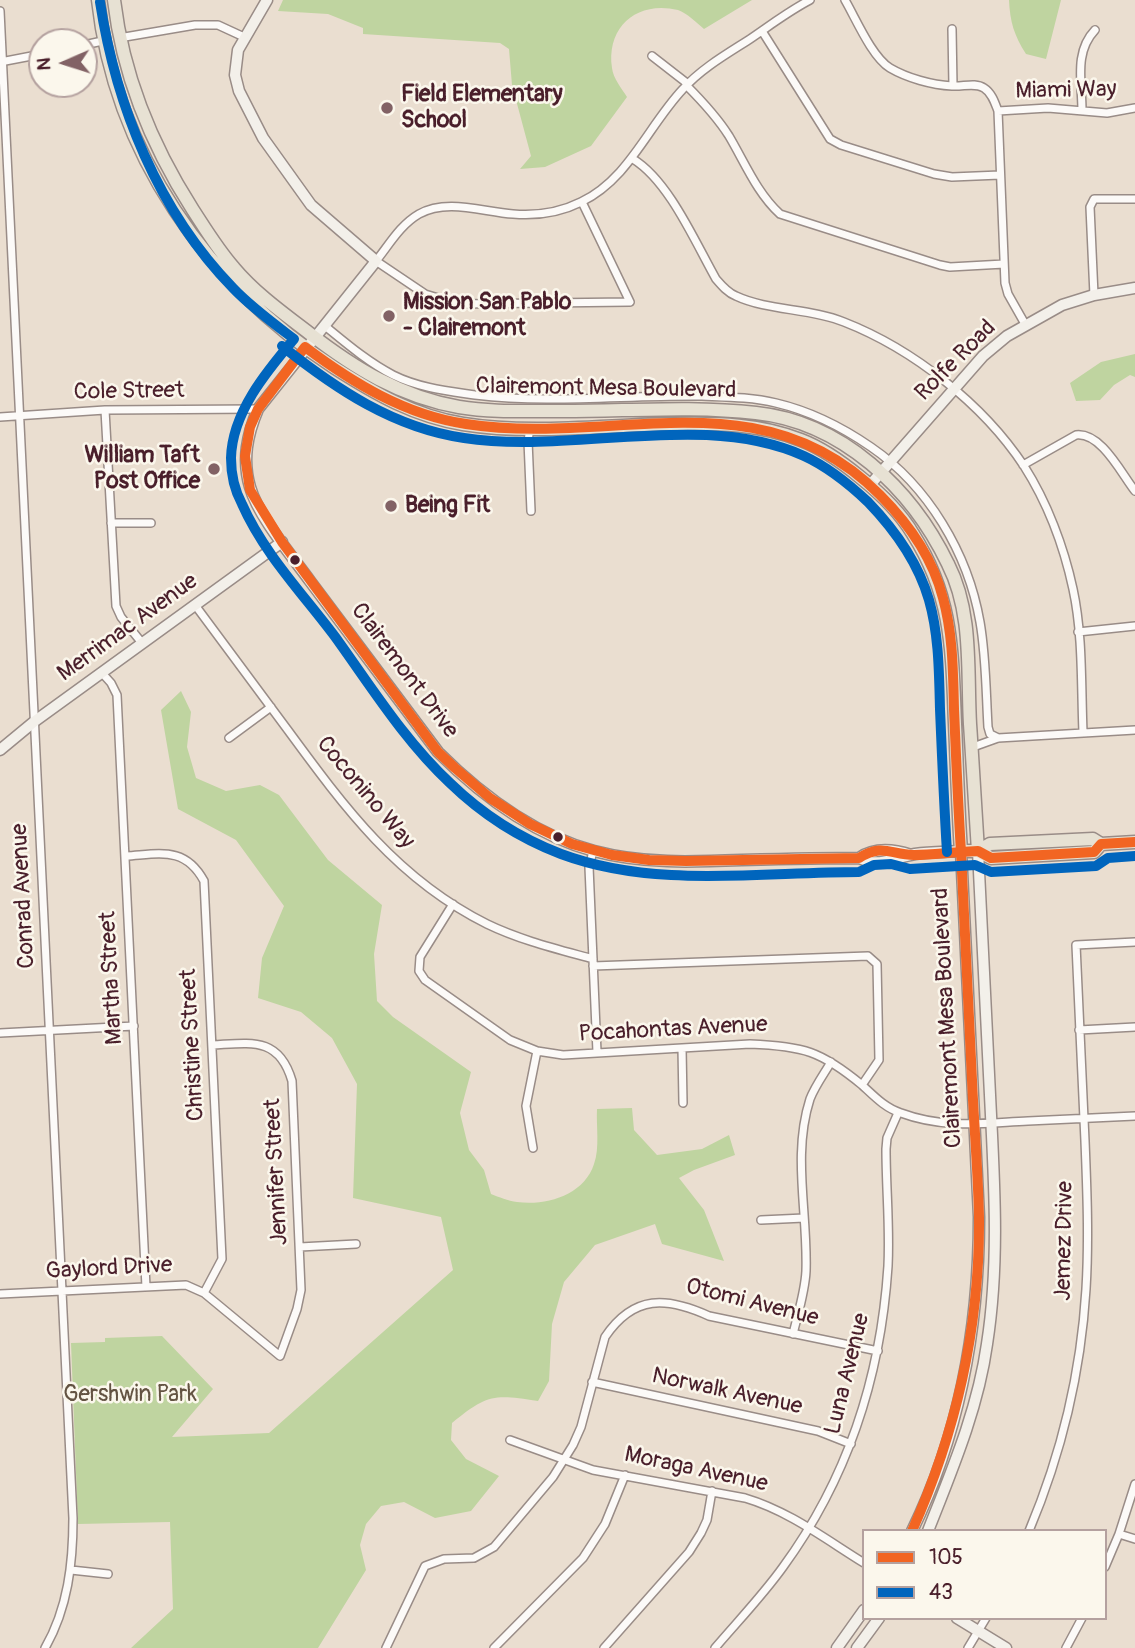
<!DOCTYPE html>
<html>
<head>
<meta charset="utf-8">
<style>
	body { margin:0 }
	#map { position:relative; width:1135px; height:1648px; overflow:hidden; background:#eaded0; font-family:Pangolin,sans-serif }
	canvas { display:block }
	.legend { position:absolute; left:862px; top:1529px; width:245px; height:91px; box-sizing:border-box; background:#fbf7ec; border:2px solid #b4a19f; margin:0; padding:9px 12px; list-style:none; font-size:21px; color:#4a1f2b }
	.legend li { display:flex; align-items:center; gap:14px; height:35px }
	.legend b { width:35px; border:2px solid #b4a19f }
	.north { position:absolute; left:28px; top:28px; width:70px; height:70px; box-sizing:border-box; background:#fbf7ec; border:2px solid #b4a19f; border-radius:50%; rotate:267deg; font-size:19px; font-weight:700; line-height:28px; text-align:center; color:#4a1f2b }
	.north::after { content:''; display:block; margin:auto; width:24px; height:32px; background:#826265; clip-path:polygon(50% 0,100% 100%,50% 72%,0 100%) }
</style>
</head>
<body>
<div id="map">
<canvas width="1135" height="1648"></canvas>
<ul class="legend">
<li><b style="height:9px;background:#f26522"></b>105</li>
<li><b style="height:9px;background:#0065bd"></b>43</li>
</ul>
<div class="north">N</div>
</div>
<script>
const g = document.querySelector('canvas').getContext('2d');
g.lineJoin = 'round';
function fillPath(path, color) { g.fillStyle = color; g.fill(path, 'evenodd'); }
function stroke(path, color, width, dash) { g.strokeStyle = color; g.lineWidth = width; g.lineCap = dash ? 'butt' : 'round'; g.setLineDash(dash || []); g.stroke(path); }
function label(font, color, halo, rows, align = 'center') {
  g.font = font + ' Pangolin,sans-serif'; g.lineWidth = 5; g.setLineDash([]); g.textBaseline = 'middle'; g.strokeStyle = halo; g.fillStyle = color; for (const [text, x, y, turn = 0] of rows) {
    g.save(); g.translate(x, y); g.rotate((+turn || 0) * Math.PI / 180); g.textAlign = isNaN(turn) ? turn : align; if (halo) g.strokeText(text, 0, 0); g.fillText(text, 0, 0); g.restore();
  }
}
const green = new Path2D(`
	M283,0H752L704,29C697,23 687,13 678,10C637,0 606,27 612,68C613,78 622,89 627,97L591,146L545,167L520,169L531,156L512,85L509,49L500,43L363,34V28L328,14L278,11Z
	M1009,0H1061L1046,59L1026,54C1014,35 1010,22 1009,0Z
	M1135,354V377L1130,375L1114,385L1100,400L1076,401L1070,383L1101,362Z
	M181,691L191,712L187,747L196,778L226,791L260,785L279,795L328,860L382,905L374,954L377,1001L393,1017L471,1072L460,1113L469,1150L484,1170L491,1194C499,1197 508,1201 517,1202C547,1206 584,1195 594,1164C600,1148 596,1125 597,1109L632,1108L634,1130L657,1155L702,1149L729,1135L735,1155L694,1170L679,1178L704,1210L724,1261L662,1244L655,1224L595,1245L564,1282L552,1324L549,1381L538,1401C494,1394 487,1394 452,1423L451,1440L466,1459L499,1476L471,1511L435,1518L404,1502L381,1506L366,1524L360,1545L366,1570L318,1648H131L173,1609L170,1522L78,1524L71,1343L105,1342V1338L162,1336L213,1389L172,1437L269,1433L453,1270L441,1217L353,1198L357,1084L332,1038L301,1012L258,998L262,958L284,906L236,840L178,809L161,710Z`);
const street = new Path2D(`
	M845,0C856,19 872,57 890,68C907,78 932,85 952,86C963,87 975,82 984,88C992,93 995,103 998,111L1005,283L1008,294L1025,324
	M0,11L73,1518C73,1563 68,1608 45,1648
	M952,29L953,86
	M762,31L830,139L841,145L934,174L952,177L1000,175
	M119,38L195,25H218L244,37
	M84,45L107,40
	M652,56L688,84
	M0,62L42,54
	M686,85C702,101 717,117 729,136C745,163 757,193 780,214L940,265L950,267L1004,264
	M998,111L1048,108L1107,113L1135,108
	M1082,111C1082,82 1074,52 1095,30
	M633,159C669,181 695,242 716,279C722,286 728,293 736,296C768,311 810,308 844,322C913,349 983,404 1024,466C1047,502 1064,547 1073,589C1083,635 1081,685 1083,732
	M582,202L630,302L458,304L425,294L376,261C389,245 400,225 419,214C447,198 483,212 513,214C537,216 559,213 581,202C629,179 648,126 683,89C701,69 725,55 747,41C768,27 787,12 810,0
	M1094,295L1090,207L1094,199H1135
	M325,326C347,344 368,362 393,375C419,388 448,391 475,395C550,404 626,395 702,396C727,397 751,397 776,403C810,411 842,427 871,447C928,486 968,553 980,622C986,656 986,693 988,727L990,734L998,738
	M105,410L116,606L121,617L142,643
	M0,417L105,410L258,409
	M530,428L528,441L531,511
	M1023,465L1076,435C1101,432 1121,473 1135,491
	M111,523H151
	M195,605C226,647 257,688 287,729C345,808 397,879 487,924C520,940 557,949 593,959
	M1078,632L1135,626
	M102,673L111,683L117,695L146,1287
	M229,738L271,707
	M973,747L998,738L1135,730
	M593,851L589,867L597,1052
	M126,856C160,854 185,846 204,881L222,1259L204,1293
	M453,904L420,957L419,971L425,980L510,1040L537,1051L563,1055L750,1044C803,1046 821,1051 862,1085C874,1096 885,1108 901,1113C944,1129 983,1123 1028,1121C1064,1119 1099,1118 1135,1116
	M593,966L868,956L877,964L879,1060L862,1085
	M1079,1030L1135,1027
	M0,1033L134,1026
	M682,1048L683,1103
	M533,1148L526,1106L537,1051
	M761,1220L804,1218
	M300,1247L356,1244
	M0,1294L186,1285L204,1293L280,1356L297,1309L301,1290L292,1081C279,1036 250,1043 213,1045
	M793,1334C798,1313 805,1292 806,1271C808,1213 792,1155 810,1099C815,1086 824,1074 831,1062
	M592,1382L818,1431L851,1444
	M510,1440L593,1470L745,1498C789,1511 825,1539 864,1563
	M1029,1531C1061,1455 1081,1371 1086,1289C1089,1240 1087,1190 1085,1141C1082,1075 1079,1010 1076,945L1135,942
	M1119,1534L1135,1539
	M1105,1567L1119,1534L1135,1484
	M71,1570L108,1574
	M386,1648L425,1566L444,1559L474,1558L494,1547L553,1477L573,1445L581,1427L605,1337C634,1294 667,1297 709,1316L878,1351
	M494,1648L583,1558L605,1524L625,1475
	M604,1648L689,1552L701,1533L707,1520L712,1491
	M715,1648C738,1621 763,1595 783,1567C848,1478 881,1374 888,1266C890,1227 886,1188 886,1149L887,1138L898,1113
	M968,1648L986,1618
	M1066,1648L1082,1618`);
const secondary = new Path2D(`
	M267,0L238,50L235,75L239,91L263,138L311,205L376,261L258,409C247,435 242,460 250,487C258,516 292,556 310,581C353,638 395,695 438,752C481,795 534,835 594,851C643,864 692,862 742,860C781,859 820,858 859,858C882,868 892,858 915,854C930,852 946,852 961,851L979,1217C979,1325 960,1433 912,1531
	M870,485L983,356L1007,336L1062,305L1094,295L1135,288
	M0,750L35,721L282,542
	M859,858C875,847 893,849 911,855
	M928,1531C952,1470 978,1409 987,1344C1000,1261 994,1178 990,1095C986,1013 982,932 978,851
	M957,1618L1006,1648
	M837,1648L864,1610
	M857,1648L879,1618`);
const primary = new Path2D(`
	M98,0C115,153 207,285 335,368C376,394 414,416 463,424C531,435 606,425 675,424C717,423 761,424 801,440C822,448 843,463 860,477C880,493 900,512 913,534C953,597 952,652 955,724C957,766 958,809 961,851H978L991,858L1094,852L1101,844
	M114,0C123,76 152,146 193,210C206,230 218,250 234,268C255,293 283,313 309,333C354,368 401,397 459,407C489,412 520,411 551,411C619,412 688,405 756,413C842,422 912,489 948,564C973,613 967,670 970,724C973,766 975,808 978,851
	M978,851L990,844L1093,839L1101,844L1135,842`);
const bus1 = new Path2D(`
	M305,347C353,383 405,415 466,424C613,447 760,374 880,495C909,524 933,559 943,598C953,634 953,672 954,709C956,757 958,804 961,852C945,853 930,855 914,855C891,855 883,843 859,858L686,861L649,860L612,855L572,844L530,824L490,798L455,768L438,752L282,542L250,490L245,456L250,427L258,409Z
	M961,852L978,851L991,858L1094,852L1101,844L1135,842
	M912,1531C956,1432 980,1326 979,1217C978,1171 974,1125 972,1080C968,1004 965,928 961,852`);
const bus2 = new Path2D(`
	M100,2C116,106 158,211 233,288C251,307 273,323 294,339C266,372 232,413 231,458C231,474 235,491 242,504C264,554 304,595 336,638C372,688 405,741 450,783C482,814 519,838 561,854C655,889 760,872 859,872L874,865L891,864L910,869L975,865L991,872L1096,866L1108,858L1135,856
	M282,346C336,389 394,428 464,438C572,455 702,410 804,456C828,467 849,484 868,502C895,530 918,562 929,600C939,635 939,673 940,709C942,757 944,804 947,852`);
const markers = [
	[387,108,7,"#826265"],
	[389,316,7,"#826265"],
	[214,469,7,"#826265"],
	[391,506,7,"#826265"],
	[295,560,6,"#4a1f2b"],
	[558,837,6,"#4a1f2b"]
];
const streetNames = [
	["Miami Way",1066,91,-1],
	["Rolfe Road",956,361,-45],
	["Clairemont Mesa Boulevard",606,389,1],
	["Cole Street",129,392,-1],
	["Merrimac Avenue",128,628,-36],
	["Clairemont Drive",404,671,53],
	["Coconino Way",365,793,50],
	["Conrad Avenue",24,896,-93],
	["Martha Street",112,978,-93],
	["Clairemont Mesa Boulevard",948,1018,-93],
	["Pocahontas Avenue",673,1030,-3],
	["Christine Street",193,1045,-93],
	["Jennifer Street",277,1172,-93],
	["Jemez Drive",1065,1241,-89],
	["Gaylord Drive",109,1269,-3],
	["Otomi Avenue",752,1303,14],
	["Luna Avenue",848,1374,-76],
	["Norwalk Avenue",727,1392,12],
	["Moraga Avenue",696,1470,12]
];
const poiNames = [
	["Field Elementary",401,95],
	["School",401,121],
	["Mission San Pablo",403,303],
	["- Clairemont",403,329],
	["William Taft",200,456,"right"],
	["Post Office",200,482,"right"],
	["Being Fit",405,506]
];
const parkNames = [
	["Gershwin Park",130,1395]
];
fillPath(green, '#bfd4a0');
stroke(street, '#998c87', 10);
stroke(secondary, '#998c87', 13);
stroke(primary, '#998c87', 15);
stroke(street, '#fcfaf8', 7);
stroke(secondary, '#f3f0ea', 10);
stroke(primary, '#e7e1d3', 12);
stroke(bus1, '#f26522', 10);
stroke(bus2, '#0065bd', 10);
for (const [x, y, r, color] of markers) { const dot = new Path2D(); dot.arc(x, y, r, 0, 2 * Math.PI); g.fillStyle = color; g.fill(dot); stroke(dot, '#fbf7ec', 2.5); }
label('23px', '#4a1f2b', '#fbf7ec', streetNames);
label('bold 23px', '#4a1f2b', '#fbf7ec', poiNames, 'left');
label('23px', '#635342', '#fbf7ec', parkNames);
</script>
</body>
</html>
